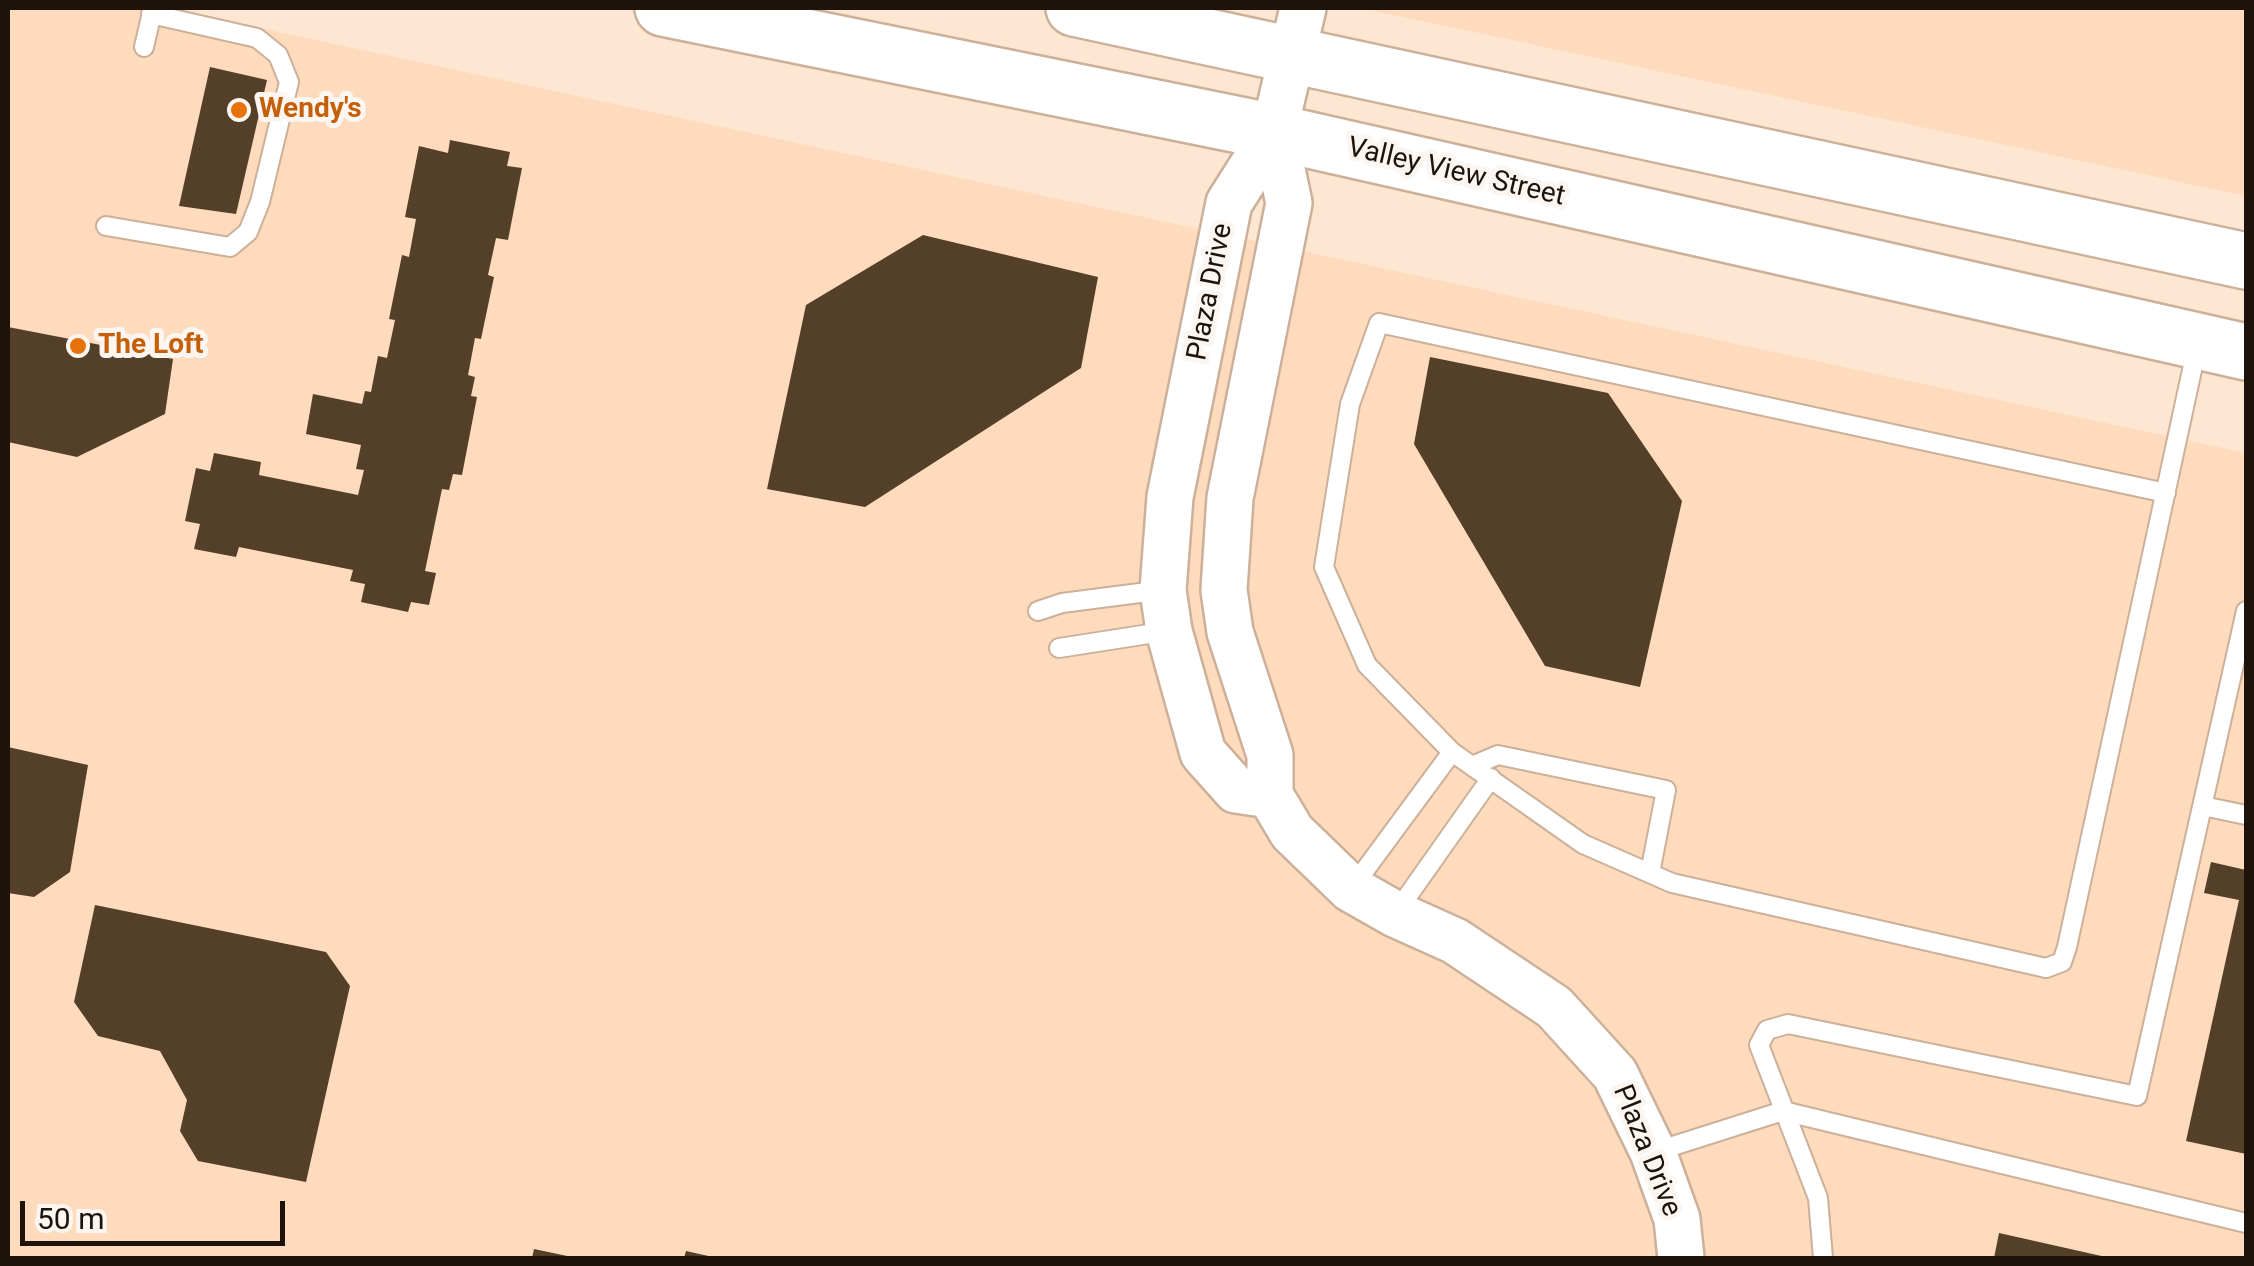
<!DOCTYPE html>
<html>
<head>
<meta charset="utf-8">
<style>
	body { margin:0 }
	#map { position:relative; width:2254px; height:1266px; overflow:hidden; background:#fde6d2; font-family:Roboto,sans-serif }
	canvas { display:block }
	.frame { position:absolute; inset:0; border:10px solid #1d130b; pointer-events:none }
	.scale { position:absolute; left:20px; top:1201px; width:265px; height:45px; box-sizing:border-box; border:5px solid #1d130b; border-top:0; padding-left:12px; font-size:30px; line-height:35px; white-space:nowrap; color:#1d130b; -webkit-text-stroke:8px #fcf6f2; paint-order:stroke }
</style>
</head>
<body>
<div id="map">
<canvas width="2254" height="1266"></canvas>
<div class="frame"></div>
<div class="scale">50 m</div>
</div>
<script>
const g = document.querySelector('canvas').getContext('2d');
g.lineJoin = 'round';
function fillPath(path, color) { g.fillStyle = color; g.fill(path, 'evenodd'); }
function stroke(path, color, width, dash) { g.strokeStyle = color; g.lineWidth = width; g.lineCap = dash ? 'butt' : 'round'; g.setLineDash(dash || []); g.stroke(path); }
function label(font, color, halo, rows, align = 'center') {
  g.font = font + ' Roboto,sans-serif'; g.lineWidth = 10; g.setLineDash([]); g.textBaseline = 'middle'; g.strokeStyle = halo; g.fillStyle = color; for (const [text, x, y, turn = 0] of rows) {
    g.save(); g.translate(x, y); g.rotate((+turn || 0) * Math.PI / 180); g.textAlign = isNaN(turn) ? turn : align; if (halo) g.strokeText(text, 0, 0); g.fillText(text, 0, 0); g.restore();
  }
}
const built = new Path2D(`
	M8,8H166L2246,453V1258H8Z
	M1361,8H2246V196Z`);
const building = new Path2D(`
	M210,67L267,80L236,214L179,206Z
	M450,140L510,152L507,166L522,168L508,240L496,238L488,275L494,277L481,339L475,338L468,375L475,377L471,396L477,397L462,475L453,474L449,490L442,489L425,571L436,573L429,605L411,602L408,612L361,602L365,584L350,581L353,570L239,547L236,557L194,549L200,524L185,521L196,468L210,471L214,453L261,462L259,475L358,495L364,470L356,469L361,445L306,434L313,394L362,404L365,391L371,392L378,356L387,358L395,320L389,319L402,255L409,257L416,219L405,217L419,146L448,153Z
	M923,235L1098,277L1081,368L865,507L767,489L806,305Z
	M8,327L173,359L165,414L77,457L8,442Z
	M1430,357L1608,393L1682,501L1640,687L1545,666L1414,444Z
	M8,747L88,765L70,872L34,897L8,893Z
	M2211,862L2246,870V1154L2186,1141L2239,900L2204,893Z
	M95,905L326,952L350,986L306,1182L198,1161L180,1131L187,1100L160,1051L98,1036L74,1002Z
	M1999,1233L2106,1257V1258H1994Z
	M534,1249L572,1257V1258H532Z
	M686,1251L713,1257V1258H684Z`);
const service = new Path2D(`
	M144,47L153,8
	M106,226L230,247L248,232L260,202L289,82L278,55L257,38L151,14
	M2166,493L1379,323L1350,404L1324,567L1367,665L1452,752L1583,844L1672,883L2046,968L2062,962L2067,947L2197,347
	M1038,611L1062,603L1163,590
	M1059,648L1168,631
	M1472,766L1498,755L1666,790L1650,873
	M2203,806L2246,815
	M1351,889L1452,752
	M1395,914L1491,778
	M1654,1152L1783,1111L2246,1223
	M1823,1258L1818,1198L1759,1045L1767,1030L1788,1024L2137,1096L2246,611`);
const tertiary = new Path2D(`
	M1274,132L1289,203L1230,498L1224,590L1230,632L1270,755V795L1292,832L1351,889L1395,914L1455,941L1554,1007L1615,1074L1653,1152L1677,1219L1681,1258
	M1270,795L1236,790L1203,753L1169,631L1163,590L1170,497L1229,203L1274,132L1303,8`);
const primary = new Path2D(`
	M663,8L1274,132L2246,352
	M1074,8L2246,261`);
const markers = [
	[239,110,10,"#e8710a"],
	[78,346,10,"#e8710a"]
];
const foodNames = [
	["Wendy's",259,110],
	["The Loft",98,346]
];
const streetNames = [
	["Valley View Street",1456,173,13],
	["Plaza Drive",1211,292,-79],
	["Plaza Drive",1646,1151,68]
];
fillPath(built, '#fedbbd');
fillPath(building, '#543f28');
stroke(service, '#ccb099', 22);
stroke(tertiary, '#ccb099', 50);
stroke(primary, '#ccb099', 60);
stroke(service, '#fff', 18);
stroke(tertiary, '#fff', 45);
stroke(primary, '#fff', 55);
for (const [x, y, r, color] of markers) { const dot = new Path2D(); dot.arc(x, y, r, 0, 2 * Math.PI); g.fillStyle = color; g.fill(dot); stroke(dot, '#fcf6f2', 4); }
label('bold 28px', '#c56008', '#fcf6f2', foodNames, 'left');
label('28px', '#1d130b', '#fcf6f2', streetNames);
</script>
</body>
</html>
